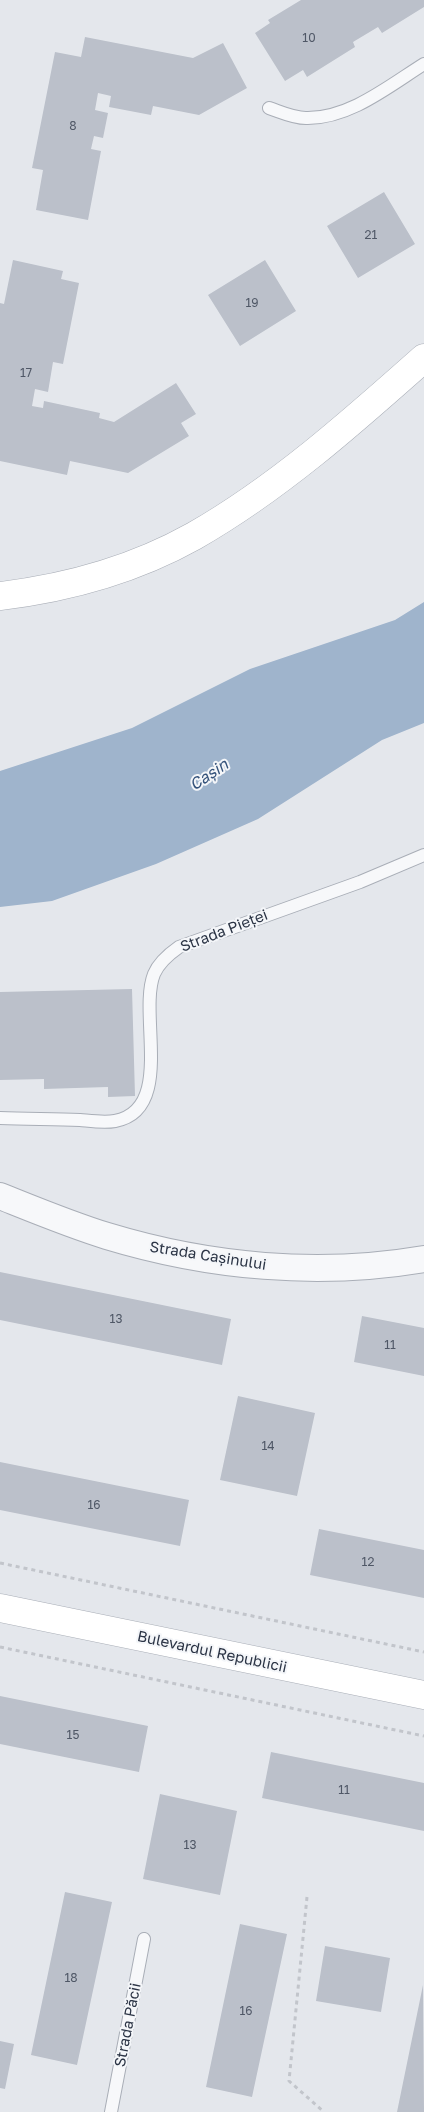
<!DOCTYPE html>
<html>
<head>
<meta charset="utf-8">
<style>
	body { margin:0 }
	canvas { display:block; background:#e4e7ec }
</style>
</head>
<body>
<canvas width="424" height="2112"></canvas>
<script>
const g = document.querySelector('canvas').getContext('2d');
g.lineJoin = 'round';
function fillPath(path, color) { g.fillStyle = color; g.fill(path, 'evenodd'); }
function stroke(path, color, width, dash) { g.strokeStyle = color; g.lineWidth = width; g.lineCap = dash ? 'butt' : 'round'; g.setLineDash(dash || []); g.stroke(path); }
function label(font, color, halo, rows, align = 'center') {
  g.font = font + ' "Golos Text",sans-serif'; g.lineWidth = 4; g.setLineDash([]); g.textBaseline = 'middle'; g.strokeStyle = halo; g.fillStyle = color; for (const [text, x, y, turn = 0] of rows) {
    g.save(); g.translate(x, y); g.rotate((+turn || 0) * Math.PI / 180); g.textAlign = isNaN(turn) ? turn : align; if (halo) g.strokeText(text, 0, 0); g.fillText(text, 0, 0); g.restore();
  }
}
const water = new Path2D(`
	M424,602V723L382,740L258,819L156,864L52,901L0,907V771L132,728L250,669L395,620Z`);
const building = new Path2D(`
	M301,0H424V7L382,33L378,27L353,42L355,47L307,77L303,70L285,81L255,33L270,23L268,20Z
	M85,37L193,58L223,43L247,88L199,115L153,106L151,115L109,107L111,96L98,93L95,110L108,113L103,138L94,136L91,149L101,151L88,220L36,210L43,170L32,168L55,52L81,57Z
	M384,192L415,244L358,278L327,226Z
	M13,260L63,271L61,279L79,283L63,364L53,362L48,392L35,389L32,406L43,408L44,401L100,413L99,418L114,422L176,383L196,414L181,423L189,436L128,473L70,461L67,475L0,461V303L4,304Z
	M265,260L296,311L240,346L208,295Z
	M132,989L135,1096L108,1097V1087L44,1089V1079L0,1080V992Z
	M0,1272L231,1319L222,1365L0,1320Z
	M362,1316L424,1328V1376L354,1362Z
	M238,1396L315,1413L297,1496L220,1480Z
	M0,1462L189,1500L180,1546L0,1510Z
	M319,1529L424,1550V1598L310,1575Z
	M0,1696L148,1726L139,1772L0,1744Z
	M271,1752L424,1783V1831L262,1798Z
	M160,1794L237,1811L220,1895L143,1879Z
	M65,1892L112,1902L77,2065L31,2055Z
	M240,1924L287,1934L252,2097L206,2087Z
	M325,1946L390,1958L381,2012L316,2001Z
	M423,1985L424,2112H397Z
	M0,2041L14,2044L5,2089L0,2088Z`);
const path = new Path2D(`
	M0,1563L424,1652
	M0,1647L424,1736
	M307,1897L289,2081L324,2112`);
const lane = new Path2D(`
	M269,108C281,112 293,118 306,118C349,119 389,86 424,64
	M0,1118C27,1119 53,1119 80,1120C91,1121 104,1123 115,1121C175,1110 138,1014 154,974C159,962 169,954 179,947L360,882L424,855
	M111,2112L144,1939`);
const street = new Path2D(`
	M0,1196C35,1210 71,1225 107,1236C209,1267 319,1277 424,1259`);
const secondary = new Path2D(`
	M0,596C67,588 135,569 194,536C278,488 352,422 424,358
	M0,1608L424,1695`);
const numberNames = [
	["10",309,38],
	["8",73,126],
	["21",371,235],
	["19",252,303],
	["17",26,373],
	["13",116,1319],
	["11",390,1345],
	["14",268,1446],
	["16",94,1505],
	["12",368,1562],
	["15",73,1735],
	["11",344,1790],
	["13",190,1845],
	["18",71,1978],
	["16",246,2011]
];
const streetNames = [
	["Strada Pieței",224,931,-21],
	["Strada Cașinului",208,1256,9],
	["Bulevardul Republicii",212,1652,12],
	["Strada Păcii",128,2025,-79]
];
const waterNames = [
	["Cașin",209,775,-34]
];
fillPath(water, '#9fb4cc');
fillPath(building, '#bbc0ca');
stroke(lane, '#a9aeb7', 14);
stroke(street, '#a9aeb7', 28);
stroke(secondary, '#a9aeb7', 29);
stroke(path, '#c2c5cb', 3, [4, 4]);
stroke(lane, '#f7f8fa', 12);
stroke(street, '#f7f8fa', 26);
stroke(secondary, '#fff', 28);
label('12px', '#4f5766', null, numberNames);
label('15px', '#2b3445', '#f4f6f9', streetNames);
label('italic 16px', '#34527a', '#f4f6f9', waterNames);
</script>
</body>
</html>
